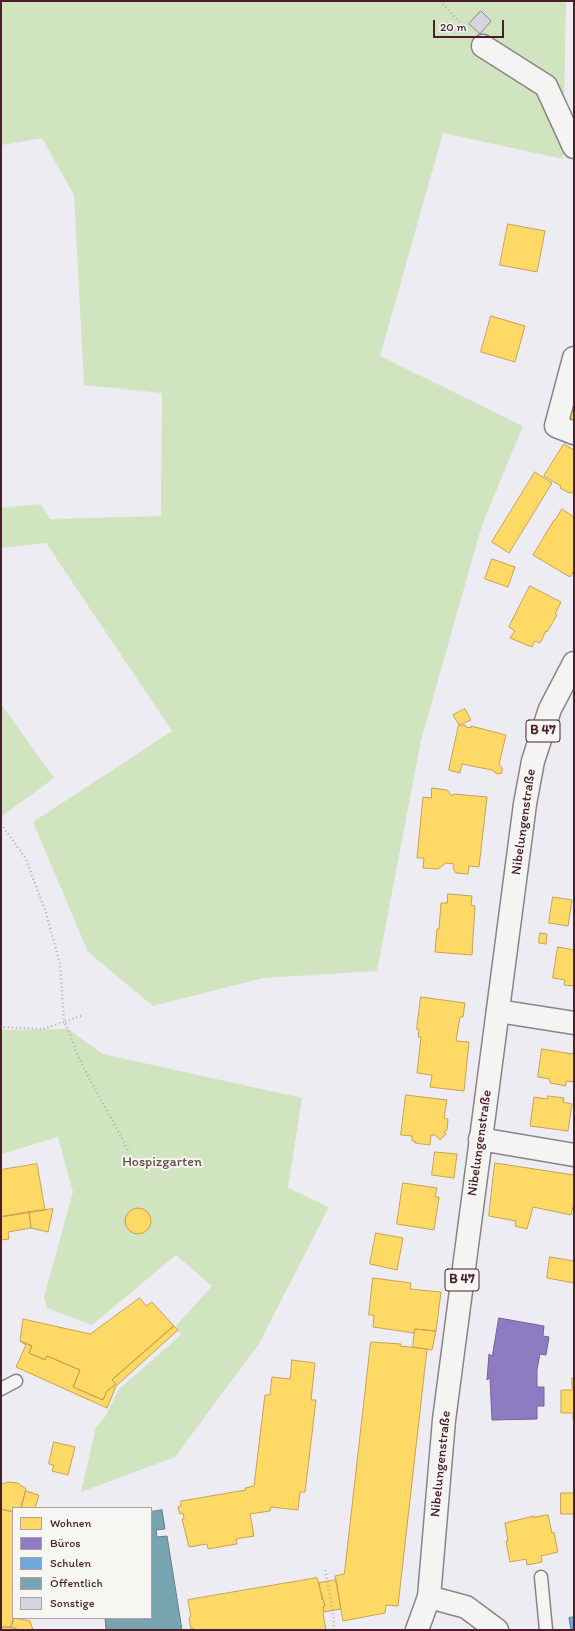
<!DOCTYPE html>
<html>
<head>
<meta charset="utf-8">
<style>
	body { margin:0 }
	#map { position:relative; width:575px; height:1631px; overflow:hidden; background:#edecf3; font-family:Itim,sans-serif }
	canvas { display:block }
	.frame { position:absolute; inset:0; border:2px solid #4a1f2b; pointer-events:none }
	.legend { position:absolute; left:12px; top:1507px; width:140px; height:112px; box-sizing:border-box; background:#f6f6f2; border:1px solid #b1a0a2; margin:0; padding:5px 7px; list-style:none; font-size:12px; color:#4a1f2b }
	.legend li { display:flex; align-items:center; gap:8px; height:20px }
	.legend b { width:20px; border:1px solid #b1a0a2 }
	.scale { position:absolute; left:433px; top:20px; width:71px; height:18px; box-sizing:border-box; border:2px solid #4a1f2b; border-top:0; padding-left:5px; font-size:12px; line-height:14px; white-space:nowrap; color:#4a1f2b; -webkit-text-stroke:3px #f6f6f2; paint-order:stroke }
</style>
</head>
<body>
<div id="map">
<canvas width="575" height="1631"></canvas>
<div class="frame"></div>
<ul class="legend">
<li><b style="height:11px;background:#ffd966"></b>Wohnen</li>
<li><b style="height:11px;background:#8e7cc3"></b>Büros</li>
<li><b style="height:11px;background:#6fa8dc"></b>Schulen</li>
<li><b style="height:11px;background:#76a5af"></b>Öffentlich</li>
<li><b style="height:11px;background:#d8d3e0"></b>Sonstige</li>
</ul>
<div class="scale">20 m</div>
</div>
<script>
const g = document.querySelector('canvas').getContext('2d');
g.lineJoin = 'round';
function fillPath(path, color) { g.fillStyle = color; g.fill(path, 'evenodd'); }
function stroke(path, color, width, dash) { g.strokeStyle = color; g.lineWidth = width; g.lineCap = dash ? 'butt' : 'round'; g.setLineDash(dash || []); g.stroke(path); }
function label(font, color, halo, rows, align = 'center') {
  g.font = font + ' Itim,sans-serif'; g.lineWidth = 4; g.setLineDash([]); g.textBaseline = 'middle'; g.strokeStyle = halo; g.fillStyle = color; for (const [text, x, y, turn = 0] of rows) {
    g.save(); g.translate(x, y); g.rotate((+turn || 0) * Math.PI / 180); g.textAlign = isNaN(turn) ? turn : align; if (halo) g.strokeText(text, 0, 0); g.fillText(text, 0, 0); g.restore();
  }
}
const green = new Path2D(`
	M1,1H566L563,159L443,133L380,356L523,426L482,525L421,740L377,971L263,978L153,1006L88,952L33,822L172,731L46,543L1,548V508L41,504L50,519L161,516L162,393L84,385L74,195L42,138L1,145Z
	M1,704L54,778L2,816L1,814Z
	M68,1029L103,1054L302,1098L288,1188L329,1207L259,1344L175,1457L81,1492L96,1427L105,1417L119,1389L181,1335L176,1326L212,1286L176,1255L92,1325L47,1308L44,1297L73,1192L58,1137L1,1154V1030Z`);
const homes = new Path2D(`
	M508,224L545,231L537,272L500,265Z
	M491,316L525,326L515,362L481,352Z
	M574,383V424L562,419Z
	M564,444L574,450V494L570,492L569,493L560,488L561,486L544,476Z
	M535,472L552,483L509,553L492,542Z
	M562,509L574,517V571L570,577L533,555L554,520H555Z
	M492,559L515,567L508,587L485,579Z
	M530,586L561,602L555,614L557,615L547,632L546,631L540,643L535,641L532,647L510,638L515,631L509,627Z
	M465,709L471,720L459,725L453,715Z
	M459,725H465L466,727L471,728V726L506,735L499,764L502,768V773L498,774L494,772L492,770L462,764L460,773L449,770Z
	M432,788L447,790L452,796L454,794L487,797L479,867L469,866L468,874L456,873L453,868L454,864L446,863L438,869L423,868L424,858H417L423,797L431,798Z
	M448,894L472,896L471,905L475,906L472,955L435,952L437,929H439L441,903H447Z
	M553,897L572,900L568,926L549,923Z
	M540,933L547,934L546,944L539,943Z
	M558,947L574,950V986L564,985L565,980L553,978Z
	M421,997L465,1003L463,1017H460L456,1041L469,1042L464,1091L430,1087L432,1075L417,1073L421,1037H418L419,1029H417Z
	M542,1049L572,1054L574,1052V1082L566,1081V1086L550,1083V1079L538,1077Z
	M406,1095L447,1100L444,1118L448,1119L447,1130L444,1132L446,1134L440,1140L435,1135H431L430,1145L415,1143V1141H412V1136L401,1135Z
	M548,1096L564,1098L563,1102L572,1104L568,1131L530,1126L534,1097L547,1099Z
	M435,1152L457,1154L454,1178L432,1175Z
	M495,1163L574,1175V1202L571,1215L533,1207L527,1229L515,1226L516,1221L489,1216Z
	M37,1164L45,1210L1,1217V1170Z
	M403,1183L437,1188L435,1197H439L434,1230L397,1224Z
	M125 1221a13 13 0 1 1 26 0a13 13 0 1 1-26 0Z
	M53,1209L48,1232L31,1228L29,1212Z
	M29,1212L31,1228L8,1232L9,1239L1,1240V1217Z
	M376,1233L403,1238L397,1270L370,1264Z
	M550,1257L574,1261V1283L547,1278Z
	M373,1278L411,1283L410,1289L441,1292L436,1331L415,1329L414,1333L373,1327L374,1315H369Z
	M140,1298L146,1306L152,1302L174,1326L112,1380L116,1384L107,1391L103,1400L73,1387L80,1370L47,1356L45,1360L29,1353L32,1346L20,1341L23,1319L90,1334Z
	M174,1326L178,1330L116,1386L107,1408L16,1367L26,1345L20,1341L32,1346L29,1353L45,1360L47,1356L80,1370L73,1387L103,1400L107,1391L116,1384L112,1380Z
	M415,1329L436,1331L432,1350L413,1347Z
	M371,1342L401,1344L400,1346L427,1349L398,1606L386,1605L385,1613L343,1621L335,1576L344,1574Z
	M292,1360L315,1363L311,1400H316L305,1492H300L298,1510L271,1507L270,1511L250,1514L254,1536L236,1539L237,1544L208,1549L207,1544L189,1547L182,1519H184L183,1513L180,1514L178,1507L181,1506V1501L246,1490L245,1488L254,1486L265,1395H270L272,1377L290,1379Z
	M572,1378H574V1419H573V1413H561V1390H572Z
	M54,1442L75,1447L68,1475L52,1471L54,1465L49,1464Z
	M8,1482L18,1483L26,1489L21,1508H13V1512L1,1509V1485Z
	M26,1491L39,1495L35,1508H21Z
	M561,1493H574V1514H561Z
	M1,1509L13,1512L14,1618L11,1627H1Z
	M548,1515L552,1533L554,1532L558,1552L541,1556L542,1562L527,1565L526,1559L510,1562L506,1541H508L505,1523L534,1516V1517Z
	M317,1578L325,1606L323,1607L324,1612L323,1613L326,1630H194L193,1628L191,1629L189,1618L191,1617L188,1600Z
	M336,1580L341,1609L324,1612L323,1607L325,1606L323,1599L322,1600L319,1583Z
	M14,1618L30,1621L33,1630H18L15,1628L11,1627Z
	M1,1627L15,1628L18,1630H1Z`);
const offices = new Path2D(`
	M499,1318L544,1326L543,1336L549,1337L546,1355L540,1354L537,1370V1387H544V1406H537V1419L492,1420L490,1378L487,1380L489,1354L492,1356Z`);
const schools = new Path2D(`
	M574,1617V1630H571L569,1618Z`);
const public = new Path2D(`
	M162,1510L165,1529L156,1530L157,1537L167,1536L182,1630H106L105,1618H151V1512Z`);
const building = new Path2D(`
	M481,11L491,21L480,34L469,24Z`);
const path = new Path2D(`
	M440,1L467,30
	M1,824L26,859L46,913L60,964L64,1022L43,1029L1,1027
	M81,1016L64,1022C72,1035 74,1049 81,1062C96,1092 113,1120 128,1150
	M325,1570L333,1611L334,1630`);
const service = new Path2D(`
	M1,1389L16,1381
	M541,1577L546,1630`);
const minor = new Path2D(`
	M483,46L546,86L574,147
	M574,358L556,426L574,433
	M498,1011L574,1023
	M480,1139L574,1155
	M429,1597L466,1607L497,1630`);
const primary = new Path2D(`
	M417,1630L429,1597L444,1420L525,804L533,761L550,709L574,663`);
const shields = [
	[543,731,34],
	[462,1280,34]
];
const shieldNames = [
	["B 47",543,731],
	["B 47",462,1280]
];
const streetNames = [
	["Nibelungenstraße",524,822,-82],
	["Nibelungenstraße",480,1143,-82],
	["Nibelungenstraße",441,1464,-84]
];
const parkNames = [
	["Hospizgarten",162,1162]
];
fillPath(green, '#d0e4c0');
fillPath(homes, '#ffd966');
stroke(homes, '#c9a154', 1);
fillPath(offices, '#8e7cc3');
stroke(offices, '#7a6095', 1);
fillPath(schools, '#6fa8dc');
stroke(schools, '#647fa7', 1);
fillPath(public, '#76a5af');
stroke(public, '#697d87', 1);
fillPath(building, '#d8d3e0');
stroke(building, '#8c8388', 1);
stroke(service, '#8c8388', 15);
stroke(minor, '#8c8388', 25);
stroke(primary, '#8c8388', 25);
stroke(path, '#b5b0b2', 2.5, [1, 3]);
stroke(service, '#f4f4f3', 12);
stroke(minor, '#f4f4f3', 22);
stroke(primary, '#f4f4f3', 22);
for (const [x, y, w] of shields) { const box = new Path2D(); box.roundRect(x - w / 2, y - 11, w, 22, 3); g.fillStyle = '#f6f6f2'; g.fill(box); stroke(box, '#4a1f2b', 1); }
label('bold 13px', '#4a1f2b', null, shieldNames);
label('14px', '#4a1f2b', '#f6f6f2', streetNames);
label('14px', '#664e46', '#f6f6f2', parkNames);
</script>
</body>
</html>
